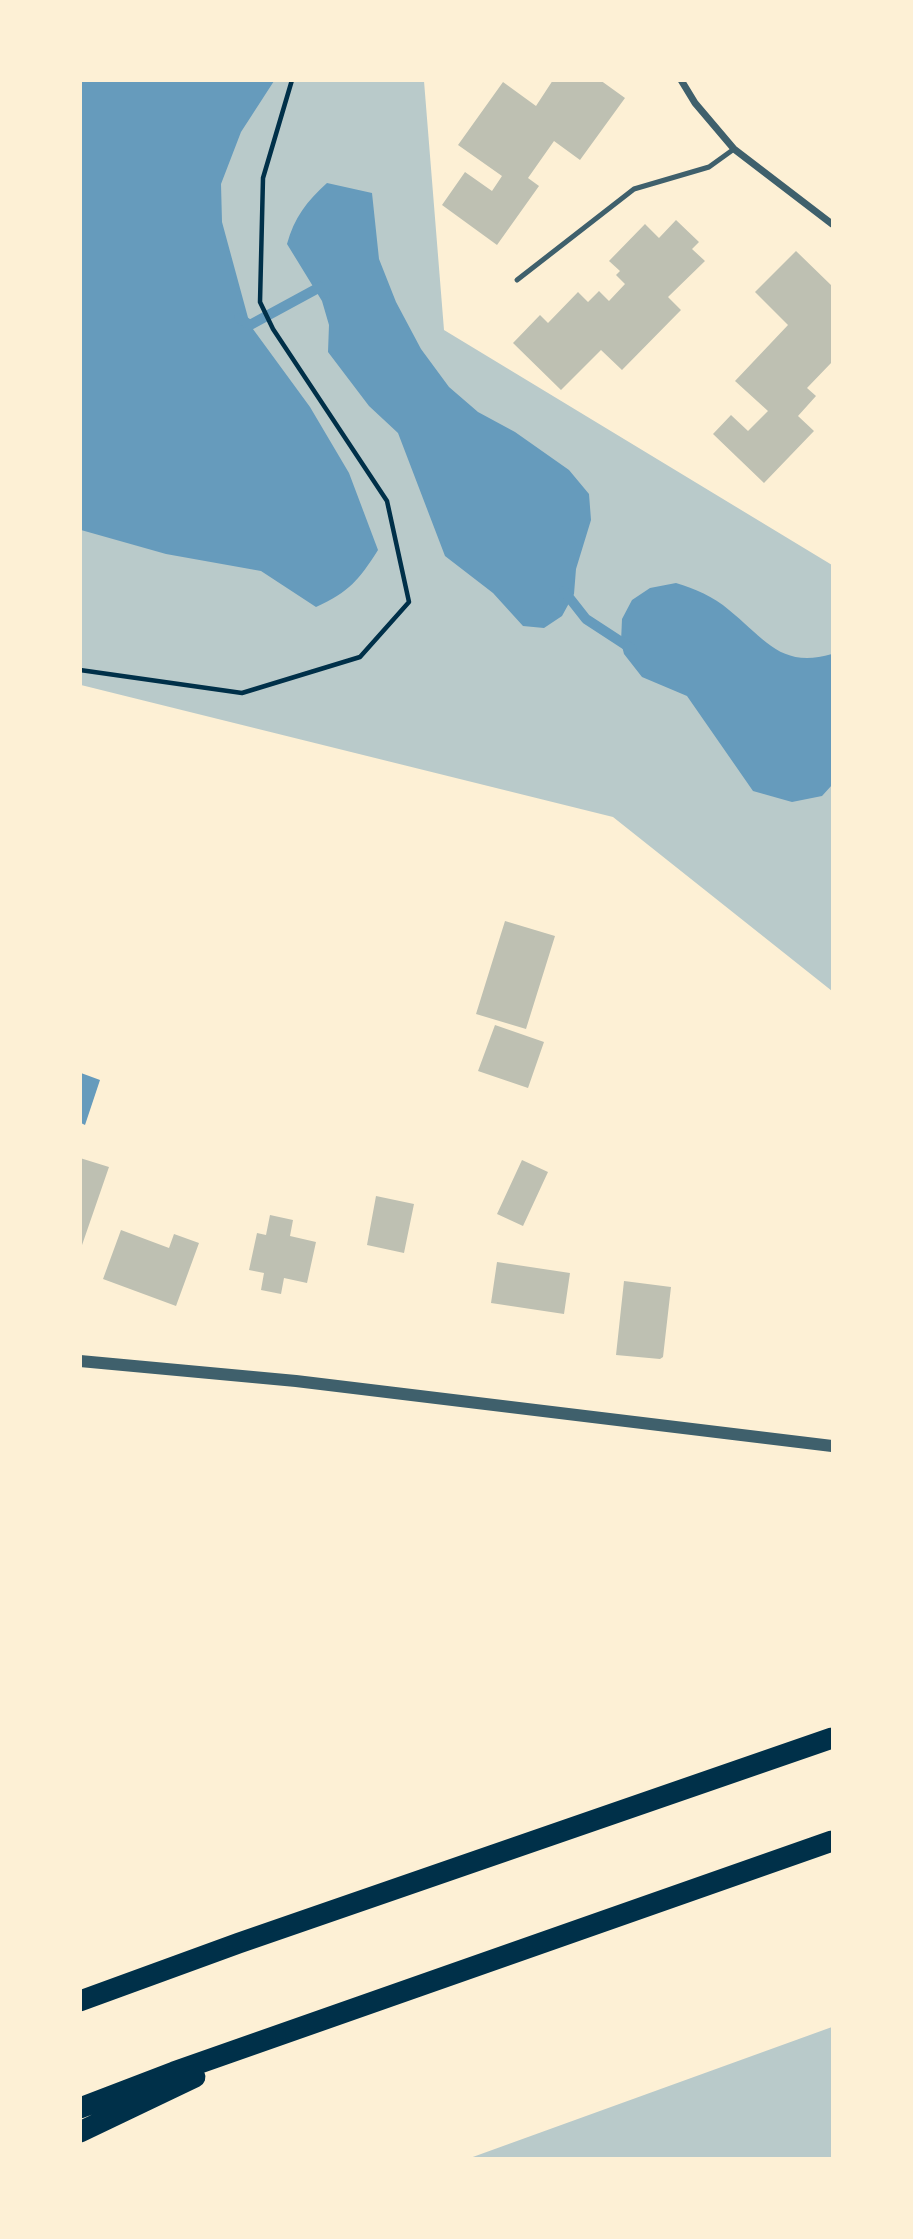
<!DOCTYPE html>
<html>
<head>
<meta charset="utf-8">
<style>
	body { margin:0 }
	#map { position:relative; width:913px; height:2239px; overflow:hidden; background:#fdf0d5; font-family:"Varela Round",sans-serif }
	canvas { display:block }
	.frame { position:absolute; inset:0; border:82px solid #fdf0d5; pointer-events:none }
</style>
</head>
<body>
<div id="map">
<canvas width="913" height="2239"></canvas>
<div class="frame"></div>
</div>
<script>
const g = document.querySelector('canvas').getContext('2d');
g.lineJoin = 'round';
function fillPath(path, color) { g.fillStyle = color; g.fill(path, 'evenodd'); }
function stroke(path, color, width, dash) { g.strokeStyle = color; g.lineWidth = width; g.lineCap = dash ? 'butt' : 'round'; g.setLineDash(dash || []); g.stroke(path); }
const green = new Path2D(`
	M80,81H424L444,330L832,565V991L613,817L81,685Z
	M832,2027V2158H470Z`);
const water = new Path2D(`
	M80,81H274L241,132L221,184L222,222L250,325L310,407L349,473L378,550C359,580 349,592 316,607L261,571L166,554L81,530Z
	M327,183L372,193L379,259L396,302L421,349L449,387L478,412L515,432L569,470L589,494L591,520L576,569L574,594L562,616L544,628L523,626L493,593L445,556L398,433L369,406L328,352L329,325L322,301L287,244C294,218 307,201 327,183Z
	M676,583C695,589 713,596 729,610C765,639 781,669 832,654V785L822,796L792,802L753,791L687,696L642,677L624,654L621,642L622,619L632,600L650,588Z
	M81,1073L100,1080L85,1125L81,1123Z`);
const stream = new Path2D(`
	M239,318L250,325L320,287L325,293
	M564,591L586,619L632,649`);
const building = new Path2D(`
	M553,80H600L625,98L580,160L554,141L528,178L539,186L497,245L442,205L465,172L492,191L502,176L458,145L503,82L536,106Z
	M676,220L699,242L692,249L705,261L668,297L681,310L622,370L601,350L561,390L513,343L540,315L548,323L578,292L588,302L599,291L609,301L625,284L616,275L620,271L609,261L645,224L659,238Z
	M796,251L832,286V362L807,388L816,396L798,416L814,431L764,483L713,434L731,415L748,431L768,411L735,381L788,325L755,292Z
	M505,921L555,936L526,1029L476,1014Z
	M495,1025L544,1042L528,1088L478,1071Z
	M80,1158L109,1167L81,1248H80Z
	M522,1160L548,1172L523,1226L497,1214Z
	M376,1196L414,1204L404,1253L367,1245Z
	M270,1215L293,1220L290,1236L316,1242L307,1283L284,1278L281,1294L261,1290L264,1273L249,1270L257,1233L266,1235Z
	M121,1230L169,1248L174,1234L199,1243L176,1306L103,1279Z
	M497,1262L570,1273L564,1314L491,1303Z
	M624,1281L671,1287L663,1357L660,1359L616,1355Z`);
const path = new Path2D(`
	M80,670L242,693L360,657L409,602L387,501L273,329L260,302L263,178L292,80`);
const service = new Path2D(`
	M517,280L634,189L709,167L734,149`);
const minor = new Path2D(`
	M681,80L695,103L734,149L832,224`);
const tertiary = new Path2D(`
	M80,1361L296,1381L832,1446`);
const motorway = new Path2D(`
	M80,2001L239,1943L832,1738
	M80,2108L174,2072L832,1841
	M80,2132L195,2077`);
fillPath(green, '#b9caca');
fillPath(water, '#669bbc');
stroke(stream, '#669bbc', 10);
fillPath(building, '#bec0b2');
stroke(path, '#003049', 4.5);
stroke(service, '#3f606c', 5);
stroke(minor, '#3f606c', 7);
stroke(tertiary, '#3f606c', 12);
stroke(motorway, '#003049', 21);
</script>
</body>
</html>
